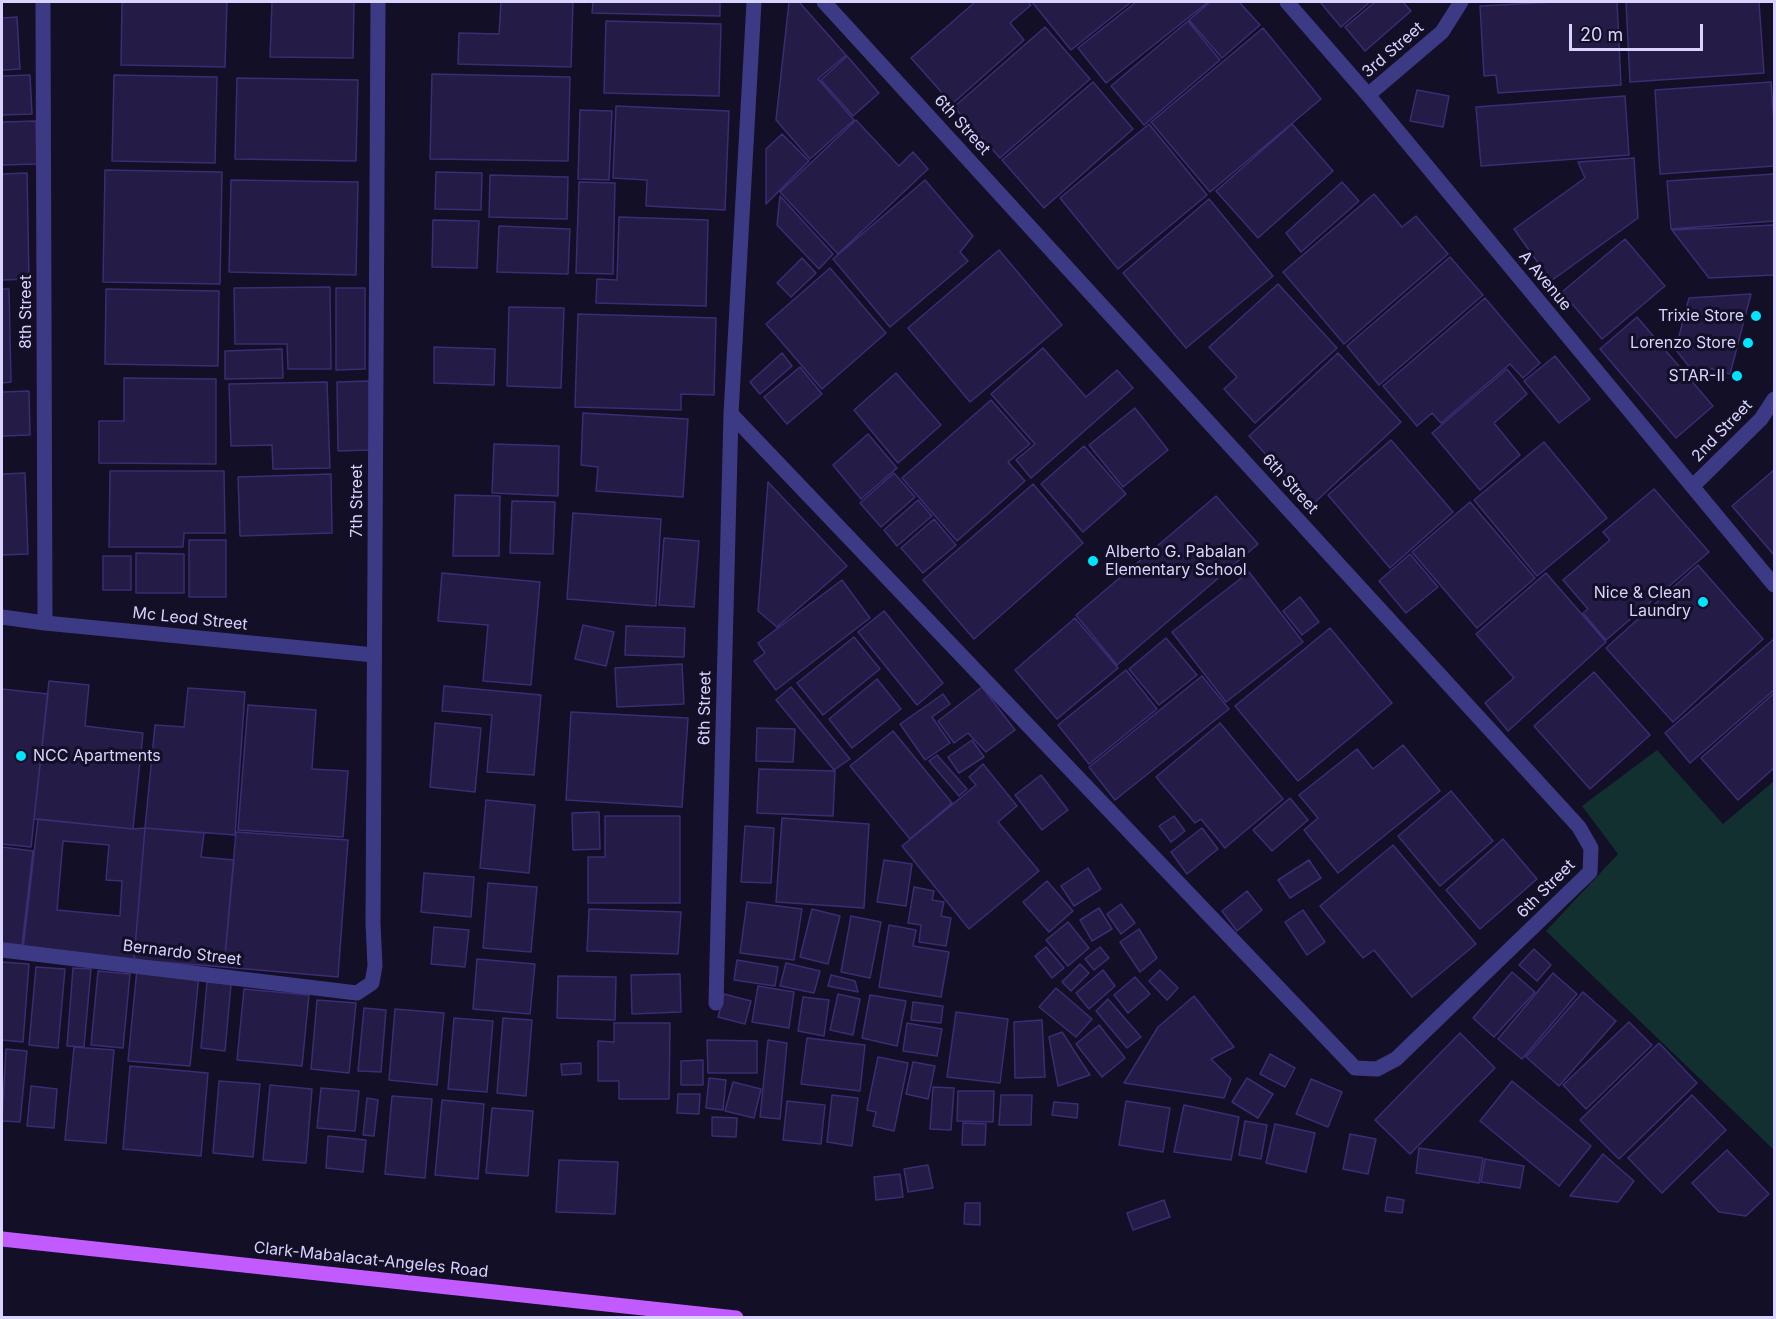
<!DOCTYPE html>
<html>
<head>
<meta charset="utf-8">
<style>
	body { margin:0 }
	#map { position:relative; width:1776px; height:1319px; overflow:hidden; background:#130f26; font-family:Inter,sans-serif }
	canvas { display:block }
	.frame { position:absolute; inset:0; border:3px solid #d9d4ff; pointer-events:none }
	.scale { position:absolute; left:1569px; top:24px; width:134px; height:27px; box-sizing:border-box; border:3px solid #d9d4ff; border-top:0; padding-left:8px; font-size:18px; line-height:21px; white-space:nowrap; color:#d9d4ff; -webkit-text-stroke:4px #130f26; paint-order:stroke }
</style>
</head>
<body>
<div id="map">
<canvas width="1776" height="1319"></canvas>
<div class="frame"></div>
<div class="scale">20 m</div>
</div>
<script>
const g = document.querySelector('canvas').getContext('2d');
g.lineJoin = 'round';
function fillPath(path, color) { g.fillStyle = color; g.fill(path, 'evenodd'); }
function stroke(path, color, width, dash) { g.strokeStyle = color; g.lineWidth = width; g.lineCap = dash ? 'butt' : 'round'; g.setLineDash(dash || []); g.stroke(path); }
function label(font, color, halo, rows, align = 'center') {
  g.font = font + ' Inter,sans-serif'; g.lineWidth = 6; g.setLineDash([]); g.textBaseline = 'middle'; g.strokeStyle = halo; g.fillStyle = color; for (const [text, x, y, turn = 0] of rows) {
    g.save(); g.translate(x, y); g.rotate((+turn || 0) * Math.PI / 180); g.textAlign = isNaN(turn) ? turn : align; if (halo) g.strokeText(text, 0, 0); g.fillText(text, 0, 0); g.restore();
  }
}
const green = new Path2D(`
	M1657,750L1723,824L1774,781V1150L1546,931L1618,854L1582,806Z`);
const building = new Path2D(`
	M122,2H227L225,67L121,65Z
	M272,2H354L353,58L270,57Z
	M501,2H573L571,67L458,64L459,33L499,34Z
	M593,2H720V16L592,13Z
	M789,2H799L846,55L818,79L854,120L810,159L776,120Z
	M975,2H1027L1031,5L1010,23L1024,40L952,104L911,58Z
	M1032,2H1131L1071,50Z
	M1136,2H1208L1106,83L1078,48Z
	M1210,2H1239L1260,25L1222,58L1189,20Z
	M1320,2H1370L1341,27Z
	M1375,2H1403L1411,11L1365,51L1345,27Z
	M1556,2H1617L1621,85L1498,93L1496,75L1484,76L1480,6Z
	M1626,2H1759L1764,73L1630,82Z
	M17,17L20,69L2,70V18Z
	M606,21L721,24L719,96L604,93Z
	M1188,21L1220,60L1144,125L1111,86Z
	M1045,27L1090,79L1000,158L954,107Z
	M1263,28L1321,99L1210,192L1151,122Z
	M847,56L879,93L853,116L821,80Z
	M432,74L570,77L568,161L430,159Z
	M30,75L32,114L2,115V76Z
	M114,75L217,77L215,163L112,161Z
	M237,78L358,80L356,161L235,159Z
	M1093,82L1133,129L1044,208L1002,160Z
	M1771,82L1774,123V166L1660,174L1655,90Z
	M1417,90L1449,96L1443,127L1410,121Z
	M1625,96L1629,155L1481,166L1476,107Z
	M616,106L729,111L725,210L646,206L647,180L613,178Z
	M580,110L612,111L609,180L578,179Z
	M856,120L899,166L913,152L928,169L838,254L780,192Z
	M36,121L37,164L2,165V122Z
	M1149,124L1207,195L1118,269L1060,198Z
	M1292,124L1333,171L1258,238L1216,191Z
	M782,134L809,161L766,204V149Z
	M1634,158L1638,218L1551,281L1514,229L1585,178L1578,162Z
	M105,170L222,172L220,284L103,282Z
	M436,172L482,173L481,210L435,209Z
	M27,173L29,279L2,280V174Z
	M1774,174V221L1671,229L1667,181Z
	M490,175L568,177L567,219L489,217Z
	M231,180L358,182L356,275L229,272Z
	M925,180L973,236L960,252L968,261L890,327L833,259Z
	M579,182L615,183L613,274L576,273Z
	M1342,182L1359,201L1301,252L1286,233Z
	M1374,194L1402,227L1416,216L1448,254L1344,344L1283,272Z
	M780,196L833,254L819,269L777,225Z
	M1209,199L1273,276L1186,348L1123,273Z
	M619,217L708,220L706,306L596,303L597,279L617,280Z
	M433,220L479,221L477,268L432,267Z
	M1774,225V275L1709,278L1672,230Z
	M499,226L570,229L568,274L497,272Z
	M1625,239L1665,286L1602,339L1562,292Z
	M999,250L1062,325L970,402L908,328Z
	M1450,257L1483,295L1379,385L1347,346Z
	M802,258L816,273L791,297L777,283Z
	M830,268L886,333L822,389L766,324Z
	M1278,284L1337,348L1255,423L1224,389L1237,377L1209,347Z
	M330,287L331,369H288L287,344H235L234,288Z
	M336,288H365V369L336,370Z
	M2,289H9L11,382L2,383Z
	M106,289L219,291L218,366L105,364Z
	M1751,294L1730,374L1709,368L1695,374L1672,345L1679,336L1689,298Z
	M1485,298L1540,363L1523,378L1510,364L1441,423L1432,413L1417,426L1383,386Z
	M509,307L564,308L561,388L507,386Z
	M578,314L716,318L714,395L681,394V410L575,407Z
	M1637,317L1713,406L1676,438L1600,349Z
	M434,347L495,349L494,385L434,383Z
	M1043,348L1086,397L1117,370L1133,388L1031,478L1016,460L1035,444L991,394Z
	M282,349L283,378L225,379V351Z
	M782,353L792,366L760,394L750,382Z
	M1338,353L1401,422L1312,505L1249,436Z
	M1555,356L1590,399L1559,423L1524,381Z
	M800,367L822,394L787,424L764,397Z
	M1507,369L1527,394L1494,423L1520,455L1480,490L1432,433Z
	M896,373L941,425L898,463L854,410Z
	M124,378L216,379V464L99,463V421H124Z
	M369,381L370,450L338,451L337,382Z
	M327,382L330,468L273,469L272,445L231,446L229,384Z
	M29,391L30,435L2,436V392Z
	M991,400L1030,444L1008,462L1025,481L957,541L902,478Z
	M1135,408L1168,450L1123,487L1089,445Z
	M583,413L688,419L683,497L596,491L598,467L581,465Z
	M868,434L897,468L861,499L833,465Z
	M1391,440L1453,512L1390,568L1328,495Z
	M1544,442L1607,518L1537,576L1474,500Z
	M494,444L559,446L558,496L492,493Z
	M1084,446L1126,494L1083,532L1041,484Z
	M1774,470V555L1732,506Z
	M110,471H224L225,533H184L183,547H109Z
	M25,473L28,554L2,555V474Z
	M894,473L915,497L881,527L860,503Z
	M331,474L332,533L240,536L238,477Z
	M768,482L847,566L777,627L758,611Z
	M1033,484L1083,543L974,639L923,580Z
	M1654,489L1709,552L1606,640L1583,613L1588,609L1563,580L1610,540L1603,532Z
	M455,495L500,496L499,556H453Z
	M1216,496L1258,544L1117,665L1076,615Z
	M918,500L932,516L897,546L884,530Z
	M512,501L555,502L553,554L510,553Z
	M1470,502L1535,578L1477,628L1412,552Z
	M573,513L661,519L656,606L567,599Z
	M934,519L956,545L923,573L901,548Z
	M664,538L699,541L694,607L659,605Z
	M189,540H226V597H189Z
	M136,553L184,554V593H136Z
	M1410,554L1438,587L1406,613L1379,581Z
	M103,556H131V590H103Z
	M1698,565L1763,639L1673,722L1606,648Z
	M1249,572L1303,642L1226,702L1172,632Z
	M442,573L540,582L531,685L483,681L488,625L438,621Z
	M1546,573L1606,642L1508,731L1485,703L1514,678L1476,634Z
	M842,580L870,618L776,690L754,661L765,653L758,643Z
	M1300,597L1319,622L1302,635L1283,611Z
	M884,611L943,683L917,705L858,632Z
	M1075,618L1118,668L1057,719L1015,670Z
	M583,625L614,632L606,666L575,659Z
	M626,626L685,628L684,657L625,655Z
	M1330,628L1392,703L1298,781L1235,706Z
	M854,637L880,669L823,715L797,683Z
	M1166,638L1197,675L1159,705L1129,669Z
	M1774,639V690L1690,763L1665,733Z
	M682,664L684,704L617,707L615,668Z
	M1126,670L1157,709L1089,764L1058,725Z
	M1594,672L1650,735L1590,789L1534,726Z
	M1202,676L1229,709L1115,800L1089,767Z
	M877,679L901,709L852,748L829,719Z
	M49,681L89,685L85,726L143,733L133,829L34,819Z
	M444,686L541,695L534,775L487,772L492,715L442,711Z
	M791,687L850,759L834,770L776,700Z
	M982,687L1015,730L986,752L968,733L954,743L938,721Z
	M188,688L245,692L235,835L145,828L155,725L184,727Z
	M2,689L48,694L31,847L2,844Z
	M1774,693V768L1738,800L1701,758Z
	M943,694L950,704L932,717L950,743L925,760L900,724Z
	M248,705L316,710L312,769L348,771L343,837L238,830Z
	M571,712L688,718L682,807L566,800Z
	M435,723L481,728L475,792L430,787Z
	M1220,723L1283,799L1225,848L1201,819L1195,823L1156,777Z
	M757,728L795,729L793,762L756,761Z
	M893,731L952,803L910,839L850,766Z
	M972,740L984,757L959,773L948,757Z
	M1403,745L1440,791L1338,873L1304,830L1318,818L1299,795L1357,749L1373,769Z
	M937,755L967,789L959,796L929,761Z
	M983,764L1017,806L998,822L1039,871L969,929L902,846L976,785L969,777Z
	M759,769L835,771L833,816L757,813Z
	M1041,775L1068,810L1042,830L1015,795Z
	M1451,791L1493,841L1440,886L1398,836Z
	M1290,798L1308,820L1272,851L1253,830Z
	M486,800L535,805L529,873L480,868Z
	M599,812L600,849L573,850L572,813Z
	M605,816H680V903H588V857H605Z
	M1174,816L1185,831L1171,842L1159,826Z
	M782,818L869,824L864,908L776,902Z
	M38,819L133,829L145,828L134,960L23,949ZM63,841L109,845L106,880L122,881L120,916L57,910Z
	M745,826L774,828L771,883L741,882Z
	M145,828L204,833L201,857L234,860L224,967L134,960Z
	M1202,828L1218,849L1187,874L1171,852Z
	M236,832L348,840L338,977L224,967Z
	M1503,839L1537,879L1480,929L1446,890Z
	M1393,845L1476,944L1412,997L1374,950L1363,958L1320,906Z
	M2,847L33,851L22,945L2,943Z
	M884,860L912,864L906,906L877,902Z
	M1309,860L1321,878L1290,898L1278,880Z
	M1088,868L1101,889L1074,906L1061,886Z
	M424,873L474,877L471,917L421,912Z
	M1047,881L1073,911L1049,932L1023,902Z
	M488,883L537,887L531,952L483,948Z
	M914,887L934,891L932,900L944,902L941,916L951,918L946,946L919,942L921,925L908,923Z
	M1247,891L1262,910L1237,931L1222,911Z
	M747,902L802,909L794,960L740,953Z
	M1121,904L1135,923L1121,934L1107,914Z
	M1099,908L1112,929L1092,941L1080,920Z
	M589,909L681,912L678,954L587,951Z
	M812,909L840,916L828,964L800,957Z
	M1303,910L1325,942L1307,955L1285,922Z
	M851,916L881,922L870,978L841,972Z
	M1068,922L1089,948L1068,966L1046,940Z
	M889,925L916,930L913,946L949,952L941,997L879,987Z
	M434,927L469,930L465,967L431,964Z
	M1139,929L1157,958L1140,972L1120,942Z
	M1046,947L1064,968L1052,978L1035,956Z
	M1100,947L1109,958L1094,970L1085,959Z
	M1534,949L1551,965L1537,981L1519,965Z
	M477,959L535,964L530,1014L473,1009Z
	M737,960L778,967L775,986L734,980Z
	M2,962L29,964L23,1042L2,1040Z
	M786,963L820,971L814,993L780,986Z
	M1080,964L1089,973L1071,991L1062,982Z
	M36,967L65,969L58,1048L29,1045Z
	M73,968L91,969L84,1047L67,1046Z
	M137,969L199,975L190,1066L128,1061Z
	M1103,970L1115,986L1089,1009L1076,993Z
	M1160,970L1178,988L1167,1000L1149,981Z
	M98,971L130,974L123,1048L91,1045Z
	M1512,972L1535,992L1494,1037L1473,1018Z
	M1553,973L1577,994L1522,1059L1498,1039Z
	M680,974L681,1012L632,1014L631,975Z
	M831,975L855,981L858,992L828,986Z
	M558,976L616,977L615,1020L557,1018Z
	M1135,977L1150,994L1128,1013L1114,995Z
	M207,982L231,984L225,1051L201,1048Z
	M758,986L794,992L789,1028L752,1022Z
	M1056,988L1092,1019L1076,1037L1039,1007Z
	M244,989L309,995L302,1066L237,1060Z
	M1583,992L1616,1021L1559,1086L1526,1057Z
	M724,994L751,1001L745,1024L718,1017Z
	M838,994L860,999L853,1035L830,1030Z
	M870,995L906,1001L897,1046L862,1038Z
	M1194,996L1234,1047L1211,1059L1231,1079L1224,1098L1124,1083L1158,1027Z
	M803,997L829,1000L824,1036L798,1031Z
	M1108,999L1141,1037L1127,1048L1096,1011Z
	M317,1000L356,1003L349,1073L311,1069Z
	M913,1002L943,1006L941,1023L911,1020Z
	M364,1008L386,1010L381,1072L358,1071Z
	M395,1009L444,1013L437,1085L389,1080Z
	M956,1012L1008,1019L1000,1083L947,1077Z
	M454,1018L493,1021L487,1092L448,1089Z
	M503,1018L532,1020L526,1096L497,1093Z
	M1042,1020L1045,1077L1015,1078L1014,1022Z
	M1629,1022L1652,1045L1586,1109L1563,1085Z
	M614,1023H670L669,1099H619V1081H598V1041L614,1042Z
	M907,1023L942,1029L937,1056L903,1051Z
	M1099,1025L1125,1058L1102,1077L1076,1044Z
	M1062,1032L1090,1075L1058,1086L1049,1037Z
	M1460,1033L1495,1068L1410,1154L1375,1120Z
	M807,1038L865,1045L860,1091L801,1084Z
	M707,1040L757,1041V1073H708Z
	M768,1040L787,1043L780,1119L760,1117Z
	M1659,1043L1697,1083L1619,1159L1580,1120Z
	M74,1047L114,1050L106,1143L65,1140Z
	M6,1049L27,1051L20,1122L2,1121Z
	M1270,1054L1295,1068L1285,1087L1260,1074Z
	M878,1057L908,1063L894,1131L873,1126L876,1112L867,1110Z
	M703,1060V1085H681V1061Z
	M913,1062L935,1066L928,1099L906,1094Z
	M581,1063V1074L562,1075L561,1064Z
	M130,1066L208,1073L201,1156L123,1149Z
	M709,1078L726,1080L723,1110L706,1108Z
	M1247,1078L1273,1094L1258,1118L1232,1102Z
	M1311,1079L1342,1092L1328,1127L1296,1114Z
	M219,1081L260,1084L253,1157L213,1153Z
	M1512,1081L1591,1146L1559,1186L1480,1121Z
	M733,1082L761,1089L754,1118L725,1111Z
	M270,1085L312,1089L306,1163L263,1160Z
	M31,1086L57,1089L54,1128L27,1126Z
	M933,1087L954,1088L951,1130L930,1129Z
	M321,1088L359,1091L355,1131L317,1128Z
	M958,1091H994L993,1122L957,1121Z
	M678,1094H700L699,1114L677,1113Z
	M832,1095L858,1098L852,1146L827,1142Z
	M1001,1095H1032L1031,1125H999Z
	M1692,1095L1726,1130L1662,1193L1628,1158Z
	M392,1096L432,1099L425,1178L385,1174Z
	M367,1098L378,1100L374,1136L363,1135Z
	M442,1100L484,1104L478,1179L435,1175Z
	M787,1101L825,1105L821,1144L783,1140Z
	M1126,1101L1170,1108L1163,1152L1119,1145Z
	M1054,1102L1078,1104L1077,1118L1052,1115Z
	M1184,1105L1239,1117L1231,1160L1174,1152Z
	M492,1108L533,1111L528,1176L486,1173Z
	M712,1117L737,1118L736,1137L712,1136Z
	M1245,1121L1267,1125L1261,1159L1239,1155Z
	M963,1123L986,1124L985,1145H962Z
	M1275,1124L1315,1133L1306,1172L1266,1163Z
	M1350,1134L1376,1139L1368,1174L1343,1169Z
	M328,1136L366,1140L363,1172L326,1168Z
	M1419,1148L1483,1158L1479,1183L1416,1173Z
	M1727,1150L1769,1194L1746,1216L1719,1212L1692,1183Z
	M1603,1154L1634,1181L1618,1202L1570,1196Z
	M1485,1159L1524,1166L1520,1188L1481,1182Z
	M559,1160L618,1162L615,1214L556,1212Z
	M928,1165L933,1188L908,1192L904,1169Z
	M900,1174L903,1197L876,1200L874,1177Z
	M1387,1197L1404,1200L1402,1213L1385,1211Z
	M1164,1200L1170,1217L1133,1230L1127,1213Z
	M965,1203H980V1225L964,1224Z`);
const minor = new Path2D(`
	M43,2L45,623
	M1287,2L1368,95L1774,585
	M1368,95L1442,32L1461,2
	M731,414L1355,1068L1377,1069L1396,1059L1590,872L1591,848L1579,827L824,2
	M1693,486L1761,419L1774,399
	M2,617L45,623L374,655
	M2,950L357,993L372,983L375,966L373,923L378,2
	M716,1003L731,414L754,2`);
const major = new Path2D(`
	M2,1239L736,1318`);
const markers = [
	[1756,316,6,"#00e5ff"],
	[1748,343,6,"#00e5ff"],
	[1737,376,6,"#00e5ff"],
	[1093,561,6,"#00e5ff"],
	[1703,602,6,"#00e5ff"],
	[21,756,6,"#00e5ff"]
];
const streetNames = [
	["3rd Street",1393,50,-41],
	["6th Street",962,125,48],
	["A Avenue",1545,281,50],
	["8th Street",26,312,-90],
	["2nd Street",1722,431,-46],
	["6th Street",1290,484,48],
	["7th Street",357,501,-90],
	["Mc Leod Street",190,619,6],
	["6th Street",705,708,-89],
	["6th Street",1546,889,-45],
	["Bernardo Street",182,953,7],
	["Clark-Mabalacat-Angeles Road",371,1260,6]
];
const poiNames = [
	["Trixie Store",1744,316],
	["Lorenzo Store",1736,343],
	["STAR-II",1725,376],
	["Alberto G. Pabalan",1105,552,"left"],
	["Elementary School",1105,570,"left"],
	["Nice & Clean",1691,593],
	["Laundry",1691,611],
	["NCC Apartments",33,756,"left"]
];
fillPath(green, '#12302f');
fillPath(building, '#241b47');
stroke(building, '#3b2d73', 1.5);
stroke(minor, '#3d3a85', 15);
stroke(major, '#c25bff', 15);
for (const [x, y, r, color] of markers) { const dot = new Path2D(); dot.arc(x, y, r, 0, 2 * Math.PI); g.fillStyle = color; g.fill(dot); stroke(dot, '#130f26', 2); }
label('16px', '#d9d4ff', '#130f26', streetNames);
label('16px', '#d9d4ff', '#130f26', poiNames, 'right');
</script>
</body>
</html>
